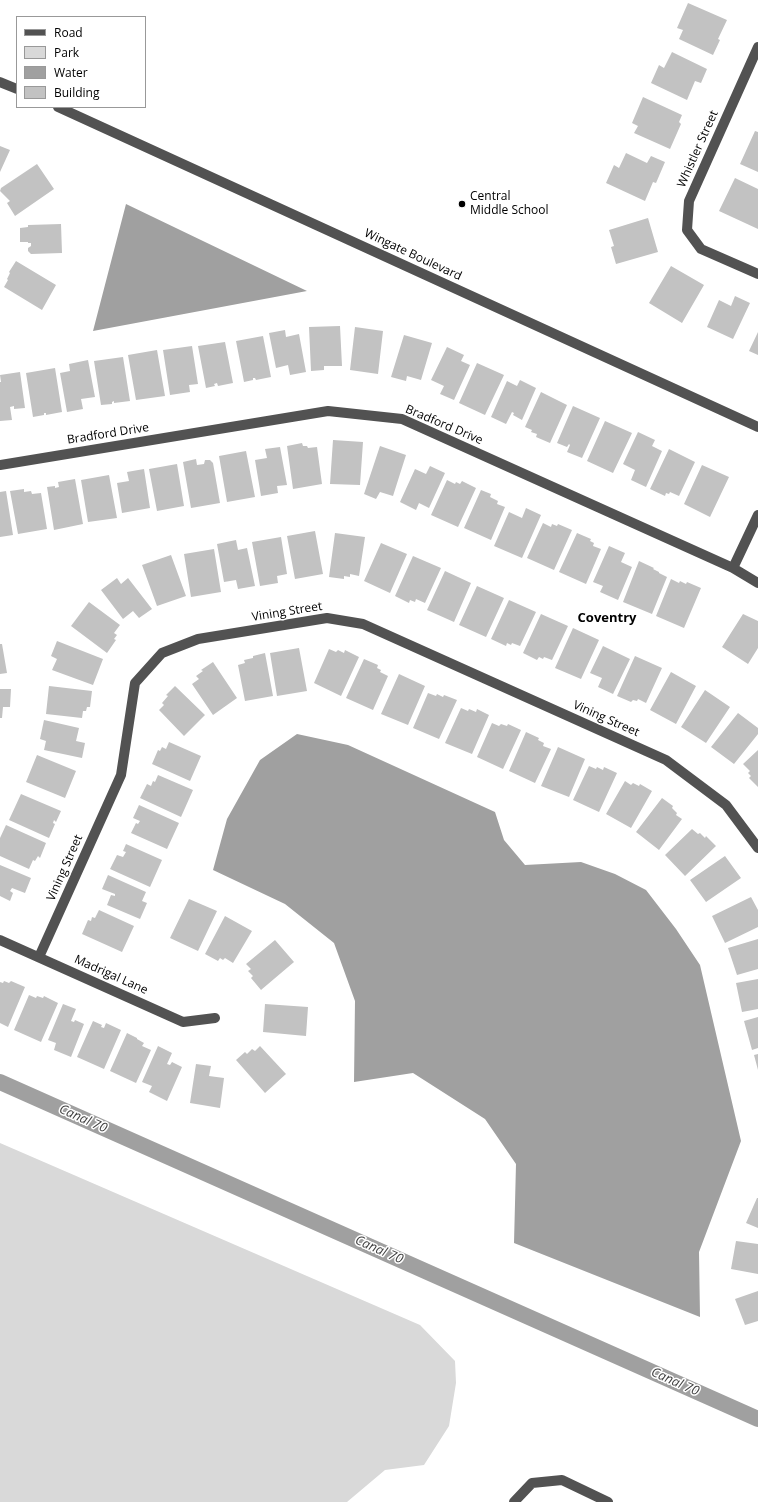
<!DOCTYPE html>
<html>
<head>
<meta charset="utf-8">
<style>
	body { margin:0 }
	#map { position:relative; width:758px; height:1502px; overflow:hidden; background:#fff; font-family:"Open Sans",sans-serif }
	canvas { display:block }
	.legend { position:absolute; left:16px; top:16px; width:130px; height:92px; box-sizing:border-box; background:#fff; border:1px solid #999; margin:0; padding:5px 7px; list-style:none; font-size:12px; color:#000 }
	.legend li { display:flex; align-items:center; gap:8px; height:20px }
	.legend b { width:20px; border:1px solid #999 }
</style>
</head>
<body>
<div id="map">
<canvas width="758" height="1502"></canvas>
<ul class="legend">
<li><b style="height:5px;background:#525252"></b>Road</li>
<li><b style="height:11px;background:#d9d9d9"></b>Park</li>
<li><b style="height:11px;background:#a0a0a0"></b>Water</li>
<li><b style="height:11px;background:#c2c2c2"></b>Building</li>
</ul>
</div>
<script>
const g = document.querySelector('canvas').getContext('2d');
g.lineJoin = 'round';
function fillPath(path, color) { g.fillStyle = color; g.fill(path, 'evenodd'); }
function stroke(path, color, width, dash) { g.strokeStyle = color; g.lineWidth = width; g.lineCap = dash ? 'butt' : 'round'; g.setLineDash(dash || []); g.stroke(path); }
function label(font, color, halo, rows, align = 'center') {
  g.font = font + ' "Open Sans",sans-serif'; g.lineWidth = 3; g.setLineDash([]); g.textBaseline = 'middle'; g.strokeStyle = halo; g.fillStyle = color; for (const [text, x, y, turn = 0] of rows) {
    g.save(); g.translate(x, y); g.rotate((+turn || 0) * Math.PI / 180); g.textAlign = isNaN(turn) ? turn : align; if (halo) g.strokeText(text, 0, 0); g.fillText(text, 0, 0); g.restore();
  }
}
const green = new Path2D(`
	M0,1143L420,1325L455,1361L456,1383L449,1426L424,1465L385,1470L347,1502H0Z`);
const water = new Path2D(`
	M126,204L307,291L93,331Z
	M297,734L348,745L495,812L504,840L525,865L581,862L615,874L646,890L676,929L700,965L741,1141L699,1252L700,1317L514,1243L516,1164L485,1119L413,1073L354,1082L355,1001L334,943L285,904L213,870L227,819L260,760Z`);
const canal = new Path2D(`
	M0,1082L758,1419`);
const building = new Path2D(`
	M688,3L727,20L718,39L720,40L713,55L679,39L683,30L677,28Z
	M672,52L707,69L701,83L695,81L687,100L651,83L659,65L664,68Z
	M643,97L682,115L679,122L681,124L670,149L634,133L638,126L632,123Z
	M755,131L758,132V172L740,164Z
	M0,146L10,150L0,172Z
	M626,153L647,163L651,156L665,162L656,183L653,182L645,201L606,183L614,165L619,168Z
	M37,164L54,189L15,216L7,203L10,201L0,191L1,188Z
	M735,178L758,189V229L719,211Z
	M648,218L658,252L616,264L611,247L614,246L609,230Z
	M61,224L62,253L31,254L28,251V248L31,246V243H28V242H20V228L28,227V225Z
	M16,261L56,285L42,310L4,287L8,280L7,279L10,273L9,272Z
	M671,266L704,285L682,323L649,303Z
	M735,296L750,303L733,339L707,327L719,300L731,306Z
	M340,326L342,366H324V370L311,371L309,327Z
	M355,327L383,331L378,374L350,370Z
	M285,330L286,337L299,334L306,372L290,375L288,365L276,368L269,333Z
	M758,332V355L749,351Z
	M404,335L432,343L421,380L407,376L406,381L391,377Z
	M263,336L271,377L256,380L255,378H253V380L244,382L236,341Z
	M225,342L233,383L218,386L217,383L214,384L215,386L206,388L198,346Z
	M192,346L198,384L189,385L190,392L170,395L163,350Z
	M447,347L464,355L461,361L470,365L454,400L440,394L444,386L431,380Z
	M157,350L165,396L136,400L128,355Z
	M123,357L130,401L114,403V401L112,402V404L101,405L94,361Z
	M88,360L95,397L81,399L83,409L67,412L60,373L70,371L69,364Z
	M477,363L504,375L485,415L459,403Z
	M55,368L62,412L46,415V413H44V415L33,417L26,373Z
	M20,372L25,408L14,409V406L10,407L12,420L0,421V382H1L0,375Z
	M520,380L536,388L522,420L513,415L514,413L512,412L506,424L491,417L507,381L517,386Z
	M541,392L567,405L550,443L536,437L537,434L531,432L532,430L525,427Z
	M573,406L600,418L582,458L567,452L570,445L569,444L567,447L557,443Z
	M605,421L632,433L613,473L587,461Z
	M638,432L655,440L652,446L662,451L646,487L631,480L635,470L623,464Z
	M333,440L363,442L360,485L330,484Z
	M302,443L303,446H307L308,448L317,447L322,484L293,489L287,446Z
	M380,446L406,455L393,496L380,492L376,499L364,494Z
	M280,447L287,485L277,486L278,493L261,496L255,460L267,458L265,449Z
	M669,449L695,462L679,496L670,492L669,494L666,493L665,496L650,489Z
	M246,451L255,497L227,502L219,456Z
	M196,459L197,465L204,464L205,460H210L213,463L220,503L191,508L183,462Z
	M177,464L184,506L157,511L149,469Z
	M702,465L729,477L710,517L684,504Z
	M430,466L445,473L429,508L419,503L416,510L400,502L415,469L426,474Z
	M144,469L150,508L122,513L117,483L129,481L127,472Z
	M109,475L117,518L88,522L81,480Z
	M75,479L83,524L54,530L47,487L55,486V488L59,487L58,482Z
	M447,480L455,484L456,482L460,484L462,481L476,488L458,527L431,515Z
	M24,489V492L31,491L32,494L41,493L47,529L18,534L10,491Z
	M481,490L491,494L490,497L498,501L497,504L505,507L491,540L464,528Z
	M6,491L13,535L0,537V492Z
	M526,508L541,515L522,558L494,546L509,512L522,518Z
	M543,523L551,527L552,524L557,526L558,524L572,530L554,570L527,558Z
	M315,531L323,574L295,579L287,536Z
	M335,533L365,537L359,576L350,574V577L344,576V579L329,577Z
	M577,533L591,539L590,541L594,543L593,546L601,549L586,584L559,572Z
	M281,537L287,574L277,576L278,583L260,586L252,542Z
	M236,540L238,550L247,548L255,586L238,589L236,580L224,582L217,544Z
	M381,543L407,554L390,593L364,581Z
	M609,546L625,553L621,562L632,567L618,600L600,592L603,586L593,582Z
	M214,549L221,592L191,597L184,554Z
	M171,555L186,596L157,606L142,565Z
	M413,556L441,568L425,603L416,599L415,602L410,600L409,603L395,596Z
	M639,561L654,568L653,569L659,572V573L667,577L652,614L623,602Z
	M445,571L471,583L454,622L427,610Z
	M117,578L121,584L128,578L152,609L139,618L133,611L123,619L101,590Z
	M671,579L679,583L680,581L686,584L687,582L701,588L684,628L656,616Z
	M477,586L504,598L486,637L459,625Z
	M509,600L536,612L520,646L512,643L511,645L507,643L506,646L491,639Z
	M89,602L120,625L114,633L117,635L114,639L116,640L107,653L71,626Z
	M541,614L568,626L552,660L544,657L543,659L539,657L537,660L523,653Z
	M743,614L758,621V648L748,664L722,647Z
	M573,628L599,640L581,679L555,668Z
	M57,641L103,659L93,685L52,670L57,659L51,656Z
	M0,644H2L7,673L0,674Z
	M603,646L630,659L613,694L598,687L602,678L590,673Z
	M299,648L307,691L277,696L270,653Z
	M329,649L336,652L338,650L344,653L345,650L359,657L341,696L314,683Z
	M265,653L273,696L245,701L238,665L245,663L244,660L253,658V656Z
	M635,656L662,668L646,703L638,699L637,701L633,700L631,702L617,696Z
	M364,659L378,665L377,668L381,670L380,672L388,676L373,710L346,698Z
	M213,662L237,698L213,715L192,684L199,679L196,676L203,671L201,670Z
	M671,672L696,686L676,724L650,710Z
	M399,674L425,686L408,725L381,714Z
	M49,686L92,691L90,707H87L86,711H83L82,718L46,714Z
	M175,686L205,715L184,736L159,710L164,705L162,703L168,696L166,695Z
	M0,689H11L10,707H3L2,718H0Z
	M705,690L730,707L706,743L681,727Z
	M428,693L436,696L437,694L443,697L444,695L457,700L439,739L413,728Z
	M461,708L468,711L469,709L476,712L477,709L489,715L472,754L445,743Z
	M738,713L758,728V734L734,764L711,747Z
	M44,720L79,728L76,741L85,743L82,758L44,750L46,741L40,739Z
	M492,723L499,726L501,724L507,726L508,724L521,730L503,769L477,757Z
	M526,732L539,738L538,740L544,743L543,746L551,749L535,783L509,771Z
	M169,742L201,756L190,781L152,764L158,750L160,751L162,747L166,749Z
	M558,747L585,759L569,797L541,786Z
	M758,750V787L749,778L751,776L748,773L750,771L743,764Z
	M37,755L76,771L65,798L26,782Z
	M589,766L596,769L597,767L603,770L604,767L617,773L599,812L573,800Z
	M158,775L193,790L181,817L140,798L147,784L151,786L153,781L155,782Z
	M625,781L631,785L633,783L639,786L640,784L652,791L631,828L606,814Z
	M21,794L61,811L56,822L54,820L53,823L55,824L49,838L9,820Z
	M662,798L673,806L672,808L677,813L676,815L682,819L659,850L636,832Z
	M139,805L179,823L167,849L131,833L136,823L138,824L140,821L133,818Z
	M6,825L46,843L40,858L38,856L35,861L33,860L29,869L0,856V838Z
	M692,829L698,834L700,833L705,838L706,836L716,846L685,876L665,855Z
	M126,844L162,860L150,887L110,869L117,855L123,857L126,852L123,851Z
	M725,856L741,878L706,902L690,880Z
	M0,865L31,878L25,893L12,888L10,891L13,893L10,901L0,896Z
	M108,875L146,892L142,901L147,903L140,919L107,905L111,895L115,896V894L102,889Z
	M751,897L758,910V927L725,943L712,916Z
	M189,899L217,911L198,951L170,938Z
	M99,910L134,926L122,952L82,934L88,920L91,921L92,917L95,918Z
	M225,916L252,931L233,963L225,958L223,960L220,958L218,961L205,954Z
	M758,939V969L737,975L728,948Z
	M275,940L294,962L261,990L251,978L253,976L248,971L251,969L246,964Z
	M758,979V1009L742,1012L736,983Z
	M4,981L9,983L11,981L25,987L8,1027L0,1023V982L3,983Z
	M29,995L36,998L37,996L43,998L44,996L58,1003L41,1042L14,1030Z
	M63,1004L76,1009L71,1021L74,1022L75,1020L84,1024L71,1057L54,1050L56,1043L48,1040Z
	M265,1004L308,1007L306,1036L263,1032Z
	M758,1017V1048L752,1050L744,1021Z
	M93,1021L102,1025L101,1027L104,1028L106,1023L121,1030L104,1069L77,1057Z
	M127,1033L137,1038V1039L144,1043L142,1046L151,1050L136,1083L110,1071Z
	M158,1046L172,1053L167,1064L170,1065L172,1062L182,1067L167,1101L149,1092L152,1086L142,1082Z
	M260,1046L286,1074L265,1093L236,1060L245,1052L247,1054L252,1049L255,1051Z
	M758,1054V1070L754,1055Z
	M196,1064L211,1066L209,1076L224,1078L220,1108L190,1103Z
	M757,1198H758V1228L746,1223Z
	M736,1241L758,1244V1274L731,1269Z
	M758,1291V1321L745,1325L735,1299Z`);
const minor = new Path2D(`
	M758,47L689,201L687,230L701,249L758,274
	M0,82L17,89
	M58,107L758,427
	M0,465L328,411L402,419L733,568L758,583
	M733,568L758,515
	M0,940L183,1022L215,1018
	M39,957L121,775L135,683L162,653L198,639L327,618L363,624L666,760L726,805L758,848
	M514,1502L532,1483L562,1480L608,1502`);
const markers = [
	[462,204,4,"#000"]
];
const streetNames = [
	["Whistler Street",698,149,-66],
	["Wingate Boulevard",413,255,25],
	["Bradford Drive",444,425,23],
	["Bradford Drive",108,434,-9],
	["Vining Street",287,612,-9],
	["Vining Street",606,719,24],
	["Vining Street",65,868,-66],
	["Madrigal Lane",111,975,24]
];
const poiNames = [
	["Central",470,197],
	["Middle School",470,211]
];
const neighbourhoodNames = [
	["Coventry",607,618]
];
const waterNames = [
	["Canal 70",83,1119,24],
	["Canal 70",379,1250,24],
	["Canal 70",675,1382,24]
];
fillPath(green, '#d9d9d9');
fillPath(water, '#a0a0a0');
stroke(canal, '#a0a0a0', 16);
fillPath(building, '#c2c2c2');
stroke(minor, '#525252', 10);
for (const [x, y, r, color] of markers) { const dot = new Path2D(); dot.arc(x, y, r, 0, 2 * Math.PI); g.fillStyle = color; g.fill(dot); stroke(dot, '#fff', 1.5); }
label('12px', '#000', '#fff', streetNames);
label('12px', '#000', '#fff', poiNames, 'left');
label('bold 13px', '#000', '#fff', neighbourhoodNames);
label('italic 13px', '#414141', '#fff', waterNames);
</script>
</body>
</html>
